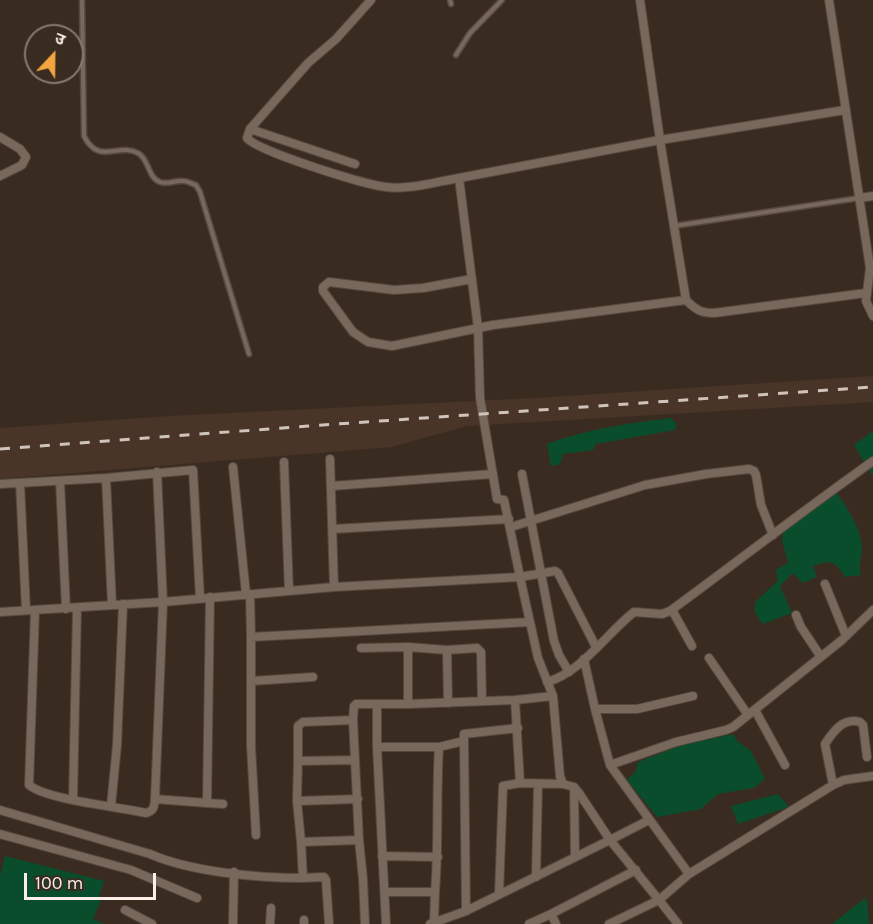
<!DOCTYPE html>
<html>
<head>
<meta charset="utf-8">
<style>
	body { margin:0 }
	#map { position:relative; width:873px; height:924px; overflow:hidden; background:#3a2b21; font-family:Karla,"Noto Sans Devanagari",sans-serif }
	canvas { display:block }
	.north { position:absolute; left:24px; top:24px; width:60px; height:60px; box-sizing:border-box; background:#3a2b21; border:2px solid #867971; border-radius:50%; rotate:22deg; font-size:16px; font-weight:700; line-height:24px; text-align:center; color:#f9efe8 }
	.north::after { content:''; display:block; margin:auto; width:21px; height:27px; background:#f1a640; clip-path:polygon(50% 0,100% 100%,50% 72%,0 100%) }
	.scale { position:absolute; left:24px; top:873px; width:132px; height:27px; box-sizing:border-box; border:3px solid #f9efe8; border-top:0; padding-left:8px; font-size:18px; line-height:21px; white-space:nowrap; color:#f9efe8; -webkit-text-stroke:4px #3a2b21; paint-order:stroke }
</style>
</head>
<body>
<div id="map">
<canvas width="873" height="924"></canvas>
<div class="north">उ</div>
<div class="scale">100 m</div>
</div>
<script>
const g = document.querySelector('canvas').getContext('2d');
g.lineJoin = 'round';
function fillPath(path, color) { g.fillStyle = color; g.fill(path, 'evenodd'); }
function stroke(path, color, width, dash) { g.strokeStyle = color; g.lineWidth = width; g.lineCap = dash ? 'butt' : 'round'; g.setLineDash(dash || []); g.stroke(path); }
const built = new Path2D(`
	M873,376V402L467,426L391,447L0,479V428L169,416L536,398Z`);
const green = new Path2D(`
	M671,418L677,424L675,430L596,444L593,450L563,454L560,464L551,466L547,444C587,429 630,423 671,418Z
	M873,431V477L854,445Z
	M837,493C848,509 863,531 862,551C862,560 857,565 861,575L845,577C835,561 831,559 813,566L817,577L803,583L793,573L780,586L792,613L763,624L755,613V602L778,581L776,570L788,563L782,540L783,529L798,517Z
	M733,734L737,741L751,751L765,779L754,788L718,794L701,809L657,817L627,780L636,771L638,762L682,745Z
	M778,794L789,807L738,824L731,806Z
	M5,856L104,881L99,896L102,898L93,919L104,924H0V876Z
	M865,898L867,901L869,924H832Z`);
const lane = new Path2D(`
	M82,0L84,136C99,166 118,142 138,153C149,159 148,178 160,182C167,185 175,180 183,181C188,181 192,184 196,185L200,192L249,354
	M450,0L451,4
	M456,55L470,33L502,0
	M674,226L859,198`);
const street = new Path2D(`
	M371,0L336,39L308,63L250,129L247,138C257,151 365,185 386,187C410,190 435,182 459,178
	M640,0L660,140L686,300
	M829,0L870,268L866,301L873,316
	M250,129L355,164
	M0,137L20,149L26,157L22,165L0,176
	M860,198L873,196
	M472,279L423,288L394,290L329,282L323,287V291L353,332L368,342L392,346L493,325L686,300C696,310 701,313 714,313L866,293
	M330,459L334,587
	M284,462L289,591
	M233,467L246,594
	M522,474L554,641L559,655L569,672
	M106,478L112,605
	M60,481L66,609
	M20,483L26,610
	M0,484L106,478L193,470L200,598
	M332,486L493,474
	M511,527L645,485L706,474L749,469L754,471L756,475L761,505L773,535
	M333,529L509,519
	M825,584L846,636
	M250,594L251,637L530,622
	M35,610L29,785C47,800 120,807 146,813C154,811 154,807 155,799L163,602L334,587L520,577L504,500L497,499L480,398L478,328L459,178L660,140L845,110
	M672,610L692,646
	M0,612L163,602L157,472
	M796,615L801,627L821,657
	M251,637V681L313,677
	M408,647V704
	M361,648L408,647L447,650L477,648L481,652L482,701
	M447,650L448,703
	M709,658L748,715
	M584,659L595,709
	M251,681V746L256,835
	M547,682C583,671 605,635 634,612L662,614L670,611C738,561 804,510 873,461
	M553,696L560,776L563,784L574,787L579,793L610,840L649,820
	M515,700L553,696L538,658L520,577L555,571L558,573L596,647
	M755,710L785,765
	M464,741L466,911
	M377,747H439C436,796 439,844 435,892H385
	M439,747L464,741V734L518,728
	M355,760L298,761V726L303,722L353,720L354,706L356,704H377
	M298,761L297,801L301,842
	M610,765L676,742L726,730L733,727L842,640L873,610
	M520,783L563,784
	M833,785L825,744C833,732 843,717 860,722L863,725L867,757
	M574,787L575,857
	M155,799L207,803L210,597
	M73,800L77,608
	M297,801L358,799
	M207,803L223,804
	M111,806L117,745L123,604
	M0,810L150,854C191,872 258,878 303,878L301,842L359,840L353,720
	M0,834L131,870L197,898
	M359,840L363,879L365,924
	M382,856L438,857
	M689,874L833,785L844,780L873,776
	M536,877L538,784
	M303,878L324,877L326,880L329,924
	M125,910L152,924
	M434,922L435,892
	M233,924L234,872
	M270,924L271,908
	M304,924V920
	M386,924L377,747V704H408L515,700L520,783L503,786L499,894
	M430,924L466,911L610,840L659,900L689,874L610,765L595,709H637L693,696
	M529,924L551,914
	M556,924L551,914L636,870
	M609,924L659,900L678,924`);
const rail = new Path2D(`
	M0,449L308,426L873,387`);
fillPath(built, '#493527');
fillPath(green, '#0a4d2c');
stroke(lane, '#55483f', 7);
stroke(street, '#55483f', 10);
stroke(lane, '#78675b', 4);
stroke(street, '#78675b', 8);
stroke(rail, '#cfc4bc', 3, [10, 10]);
</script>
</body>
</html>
